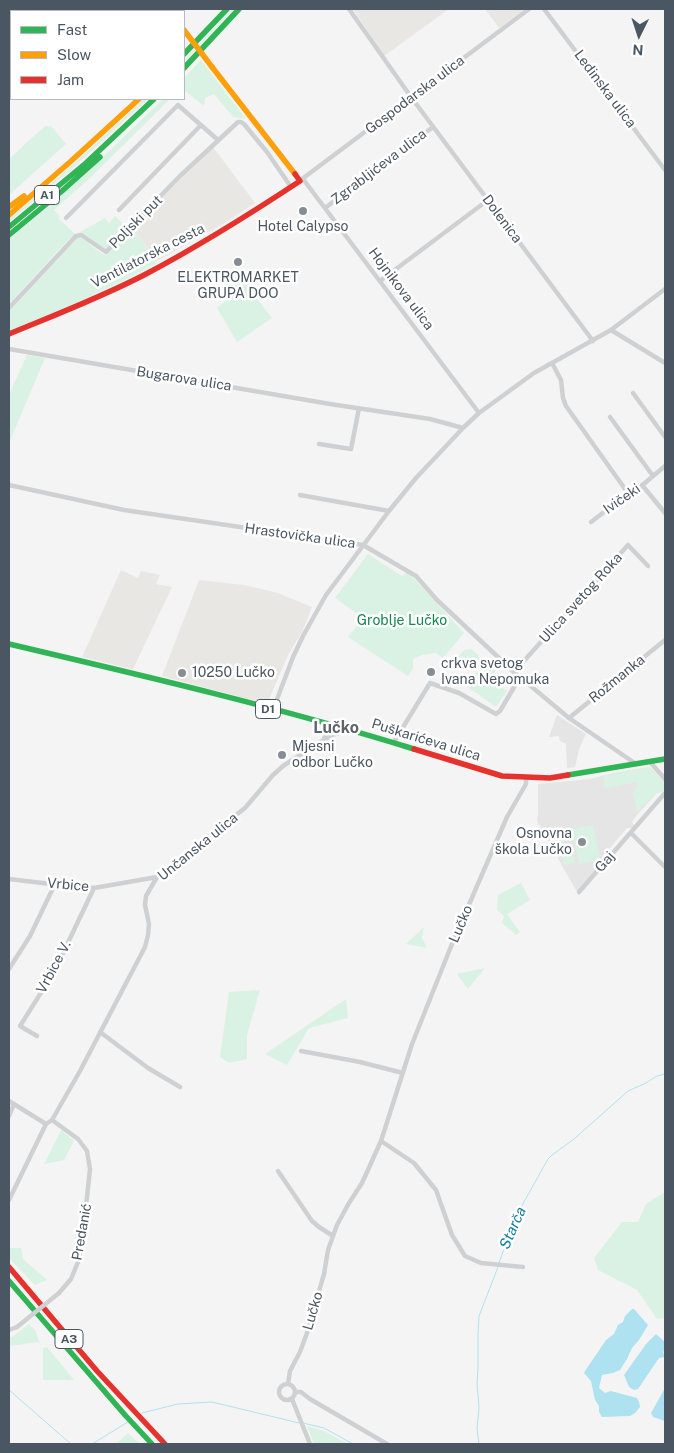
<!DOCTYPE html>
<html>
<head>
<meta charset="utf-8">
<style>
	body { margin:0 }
	#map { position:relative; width:674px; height:1453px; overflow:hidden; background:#f4f4f4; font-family:"Public Sans",sans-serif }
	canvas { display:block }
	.frame { position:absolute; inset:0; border:10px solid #4a5661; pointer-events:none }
	.legend { position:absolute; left:10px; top:10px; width:175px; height:90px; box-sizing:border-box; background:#fff; border:1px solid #b7bbc0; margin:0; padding:6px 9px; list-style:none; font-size:15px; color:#4a5661 }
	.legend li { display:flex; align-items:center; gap:10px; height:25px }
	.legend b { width:25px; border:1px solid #b7bbc0 }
	.north { position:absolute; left:614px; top:10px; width:50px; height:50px; -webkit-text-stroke:4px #fff; paint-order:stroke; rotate:184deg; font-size:14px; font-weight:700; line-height:20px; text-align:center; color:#4a5661 }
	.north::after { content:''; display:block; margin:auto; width:18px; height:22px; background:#4a5661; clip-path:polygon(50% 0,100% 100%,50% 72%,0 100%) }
</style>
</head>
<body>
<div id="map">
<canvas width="674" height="1453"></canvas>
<div class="frame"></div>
<ul class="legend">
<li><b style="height:6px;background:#30b455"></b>Fast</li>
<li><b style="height:6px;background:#ff9f0a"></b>Slow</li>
<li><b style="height:6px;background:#e5322d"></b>Jam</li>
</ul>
<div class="north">N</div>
</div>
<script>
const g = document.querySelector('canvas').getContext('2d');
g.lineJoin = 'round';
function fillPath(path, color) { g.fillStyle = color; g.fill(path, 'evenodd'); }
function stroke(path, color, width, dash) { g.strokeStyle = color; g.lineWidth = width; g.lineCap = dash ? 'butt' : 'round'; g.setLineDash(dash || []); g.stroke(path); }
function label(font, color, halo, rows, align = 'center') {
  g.font = font + ' "Public Sans",sans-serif'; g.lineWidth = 5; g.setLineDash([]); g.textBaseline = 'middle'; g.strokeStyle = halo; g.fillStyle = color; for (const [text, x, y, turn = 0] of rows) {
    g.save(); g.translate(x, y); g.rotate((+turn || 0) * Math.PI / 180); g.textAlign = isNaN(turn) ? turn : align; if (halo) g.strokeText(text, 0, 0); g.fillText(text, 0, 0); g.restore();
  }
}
const commercial = new Path2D(`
	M353,9H449L384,56Z
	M485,9H525L499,28Z
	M213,147L255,203L223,224L157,261L132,227Z
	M121,570L138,578L141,571L160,575L156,584L172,587L133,669L82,657Z
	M199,580L244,585L278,593L312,607L302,632L288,655L267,704L162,676Z`);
const education = new Path2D(`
	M557,715L586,734L579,749L575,767L567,768L566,744L560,741L559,736L549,737Z
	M648,767H650L665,783V788L662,792L657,793L636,816L632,822L634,825L632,828H627L603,856L605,859L577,892L537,821L538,813V784L590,779L613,773Z`);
const green = new Path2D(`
	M232,9H234L184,62V60Z
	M201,60L246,119L233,117L214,94L205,98L204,106L184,90V78Z
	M144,99H148L76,165L9,222V219L66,171Z
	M163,99H170L90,178L54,210L60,216L58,218L75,234L66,242L9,304V239L79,180Z
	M45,126H51L66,144L9,195V159Z
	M115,216L127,228L106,250L80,232L105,218L109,223Z
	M132,227L157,262L155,264C107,290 58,311 9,331V312L78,237C89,241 96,252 106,255Z
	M238,274L272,318L237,342L217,308L225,301L226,284Z
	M27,355L45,358L9,443V395Z
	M368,554L402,576L408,572L421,586L464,633L443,658L436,653L422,655L413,659V669L408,676L348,637L363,618L335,598Z
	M471,649L478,655L479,659L471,665L461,667L458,657L464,650Z
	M486,661L496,671L490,677L480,667Z
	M477,671L507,691L496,707L466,686Z
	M649,767L665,784V787L662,792L656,793L637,812L633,792L637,786V782L605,788L603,776Z
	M593,825L600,860L579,864L572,829Z
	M572,845L575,863L564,865L561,848Z
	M521,883L530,900L507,914L520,932L516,935L502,923L504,916L497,910L498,895Z
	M424,927L422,938L427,948L406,944Z
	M485,968L468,989L457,974Z
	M260,990L247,1035V1059L229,1063L220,1057L229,992Z
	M346,999L348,1018L309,1028L287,1065L265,1054Z
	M61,1130L74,1141L64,1160L44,1164Z
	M665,1192V1318L657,1319L637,1290L598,1270L594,1258L622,1222H638L646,1204Z
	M9,1248H21L23,1259L47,1280L35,1285L9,1258Z
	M29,1324L36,1331L39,1342L9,1346V1337H12Z
	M47,1347L74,1380H43V1348Z
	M307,1426L324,1431L348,1444H314Z
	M128,1433L140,1444H116Z`);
const water = new Path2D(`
	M632,1309H634L648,1325L639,1340L632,1348L627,1359L620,1370L613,1373L602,1375L599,1388L605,1393L611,1391L637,1398L639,1402L640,1407L635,1413L630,1416L602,1417L599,1412V1406L595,1400L591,1381L584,1373L585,1371L606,1340L614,1334L618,1325L623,1322L625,1316Z
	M656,1334L665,1342V1350L663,1352L665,1357L659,1358L638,1389L634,1390L629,1387L624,1375L646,1344Z
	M665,1388V1421L653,1417L651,1413Z`);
const stream = new Path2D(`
	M499,1263L515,1218L548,1159L552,1155L574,1139L628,1091L644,1084L657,1076L665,1074
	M9,1390L71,1444
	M142,1413L178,1404L212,1402L299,1423
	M303,1423L324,1428L353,1444
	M92,1444L128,1422
	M479,1444L477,1429L479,1408L477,1383L478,1368V1334L479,1316L498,1267`);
const street = new Path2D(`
	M65,9L68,11
	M349,9L411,97L593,341
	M544,9L665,170
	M116,11L118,9
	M302,179L529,9
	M303,179L479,413
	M325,208L433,127
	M119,210L201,125
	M66,218L178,105L218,140
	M380,281L488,200
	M9,308L76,236L81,235L106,252L180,176L238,122H241L244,124L267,152L291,187
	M611,330L665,363
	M9,349L330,404L430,419L463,428
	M552,363L561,380L563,398L566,406L630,496
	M633,393L665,437
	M610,417L653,476
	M319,444L351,449L359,408
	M9,485L124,510L363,545L416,576L437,600L514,672L569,718L636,764
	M642,485L665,513
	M300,495L389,511
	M591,522L612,506L620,504L665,466
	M514,672L628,545L648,566
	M273,710L293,657L303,636L326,595L389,511L416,478L463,428L479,413L534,373L611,330L665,289
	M569,718L665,640
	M324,739L327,731L325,724
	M394,742L430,683L459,693L496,714L500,711L520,677
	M650,762L665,779
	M631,833L665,867
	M9,879L76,887L94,888L157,877
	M579,892L665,793
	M9,969L30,936L55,884
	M100,1032L148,1068L180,1087
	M37,1036L20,1026L54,972L94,888
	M301,1051L360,1062L403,1073
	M9,1101L46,1124L52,1120L80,1071L145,947L148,935L149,924L145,905L146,896L157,877L245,808L273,775L283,766L330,736L338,733L352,731
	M9,1116L14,1104
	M52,1120L78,1139L87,1151L90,1169L82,1243L78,1262L71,1279L59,1293
	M381,1141L414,1163L436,1190L452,1235L465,1256L481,1263L523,1267
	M278,1171L312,1221L319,1227L333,1236
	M9,1200L46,1124
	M9,1330L17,1327
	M279 1392a8 8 0 1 1 16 0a8 8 0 1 1-16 0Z
	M288,1384L290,1371L300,1352L307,1333L324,1274L328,1250L337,1225L349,1203L362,1183L381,1141L412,1044L454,939L507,817L526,784V778
	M295,1392H301L310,1399L387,1444
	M292,1399L310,1444`);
const fast = new Path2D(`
	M184,54L227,9
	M184,68L239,9
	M9,227L86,163L154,99
	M9,235L62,191L100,157
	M9,644C145,676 281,708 414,749
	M568,775L665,759
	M9,1281L125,1415L152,1444`);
const slow = new Path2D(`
	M212,67L295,174
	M9,207L24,196
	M9,215L70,162L139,99`);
const jam = new Path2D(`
	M168,9L170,11
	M9,334C55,315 102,297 146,274C199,246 250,214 300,181L295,174
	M414,749L502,776L550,778L568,775
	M9,1267L97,1371L165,1444`);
const streetBridge = new Path2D(`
	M17,1327L59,1293`);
const slowBridge = new Path2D(`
	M184,30L212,67`);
const markers = [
	[303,211,5,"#868d94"],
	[238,262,5,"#868d94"],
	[431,672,5,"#868d94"],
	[182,673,5,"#868d94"],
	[282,755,5,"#868d94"],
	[582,842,5,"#868d94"]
];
const shields = [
	[47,195,25],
	[268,709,25],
	[69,1339,28]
];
const shieldNames = [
	["A1",47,195],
	["D1",268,709],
	["A3",69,1339]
];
const streetNames = [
	["Ledinska ulica",605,89,53],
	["Gospodarska ulica",415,95,-37],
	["Zgrabljićeva ulica",379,167,-37],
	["Dolenica",502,219,53],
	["Poljski put",136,222,-45],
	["Ventilatorska cesta",148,256,-27],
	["Hojnikova ulica",401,289,53],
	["Bugarova ulica",184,379,9],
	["Ivičeki",622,499,-35],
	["Hrastovička ulica",300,536,8],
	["Ulica svetog Roka",581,598,-48],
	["Rožmanka",617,679,-39],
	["Puškarićeva ulica",426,740,17],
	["Unčanska ulica",198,847,-39],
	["Gaj",605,862,-49],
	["Vrbice",68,885,5],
	["Lučko",461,924,-67],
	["Vrbice V.",54,967,-62],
	["Predanić",82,1232,-80],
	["Lučko",313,1311,-74]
];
const poiNames = [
	["Hotel Calypso",303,227,"center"],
	["ELEKTROMARKET",238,278,"center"],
	["GRUPA DOO",238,294,"center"],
	["crkva svetog",441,664],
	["Ivana Nepomuka",441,680],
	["10250 Lučko",192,673],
	["Mjesni",292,747],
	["odbor Lučko",292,763],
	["Osnovna",572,834,"right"],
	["škola Lučko",572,850,"right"]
];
const parkNames = [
	["Groblje Lučko",402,621]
];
const waterNames = [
	["Starča",513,1228,-66]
];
const quarterNames = [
	["Lučko",336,728]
];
fillPath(commercial, '#e8e7e3');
fillPath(education, '#e6e5e6');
fillPath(green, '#d9f2e3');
fillPath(water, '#aee2f0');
stroke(stream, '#aee2f0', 1);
stroke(street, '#ced0d2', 4.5);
stroke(fast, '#30b455', 5.5);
stroke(slow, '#ff9f0a', 5.5);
stroke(jam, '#e5322d', 5.5);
stroke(streetBridge, '#ced0d2', 4.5);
stroke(slowBridge, '#ff9f0a', 5.5);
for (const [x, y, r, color] of markers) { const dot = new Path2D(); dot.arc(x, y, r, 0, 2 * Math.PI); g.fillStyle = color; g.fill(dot); stroke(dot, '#fff', 2); }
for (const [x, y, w] of shields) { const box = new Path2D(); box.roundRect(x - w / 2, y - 9.5, w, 19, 4); g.fillStyle = '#fff'; g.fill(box); stroke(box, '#4a5661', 1); }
label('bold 12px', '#4a5661', null, shieldNames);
label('14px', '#4a5661', '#fff', streetNames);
label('14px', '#4a5661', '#fff', poiNames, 'left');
label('14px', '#17864f', '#fff', parkNames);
label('italic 15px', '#0c7c9b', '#fff', waterNames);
label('bold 16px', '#5f6368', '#fff', quarterNames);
</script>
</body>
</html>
